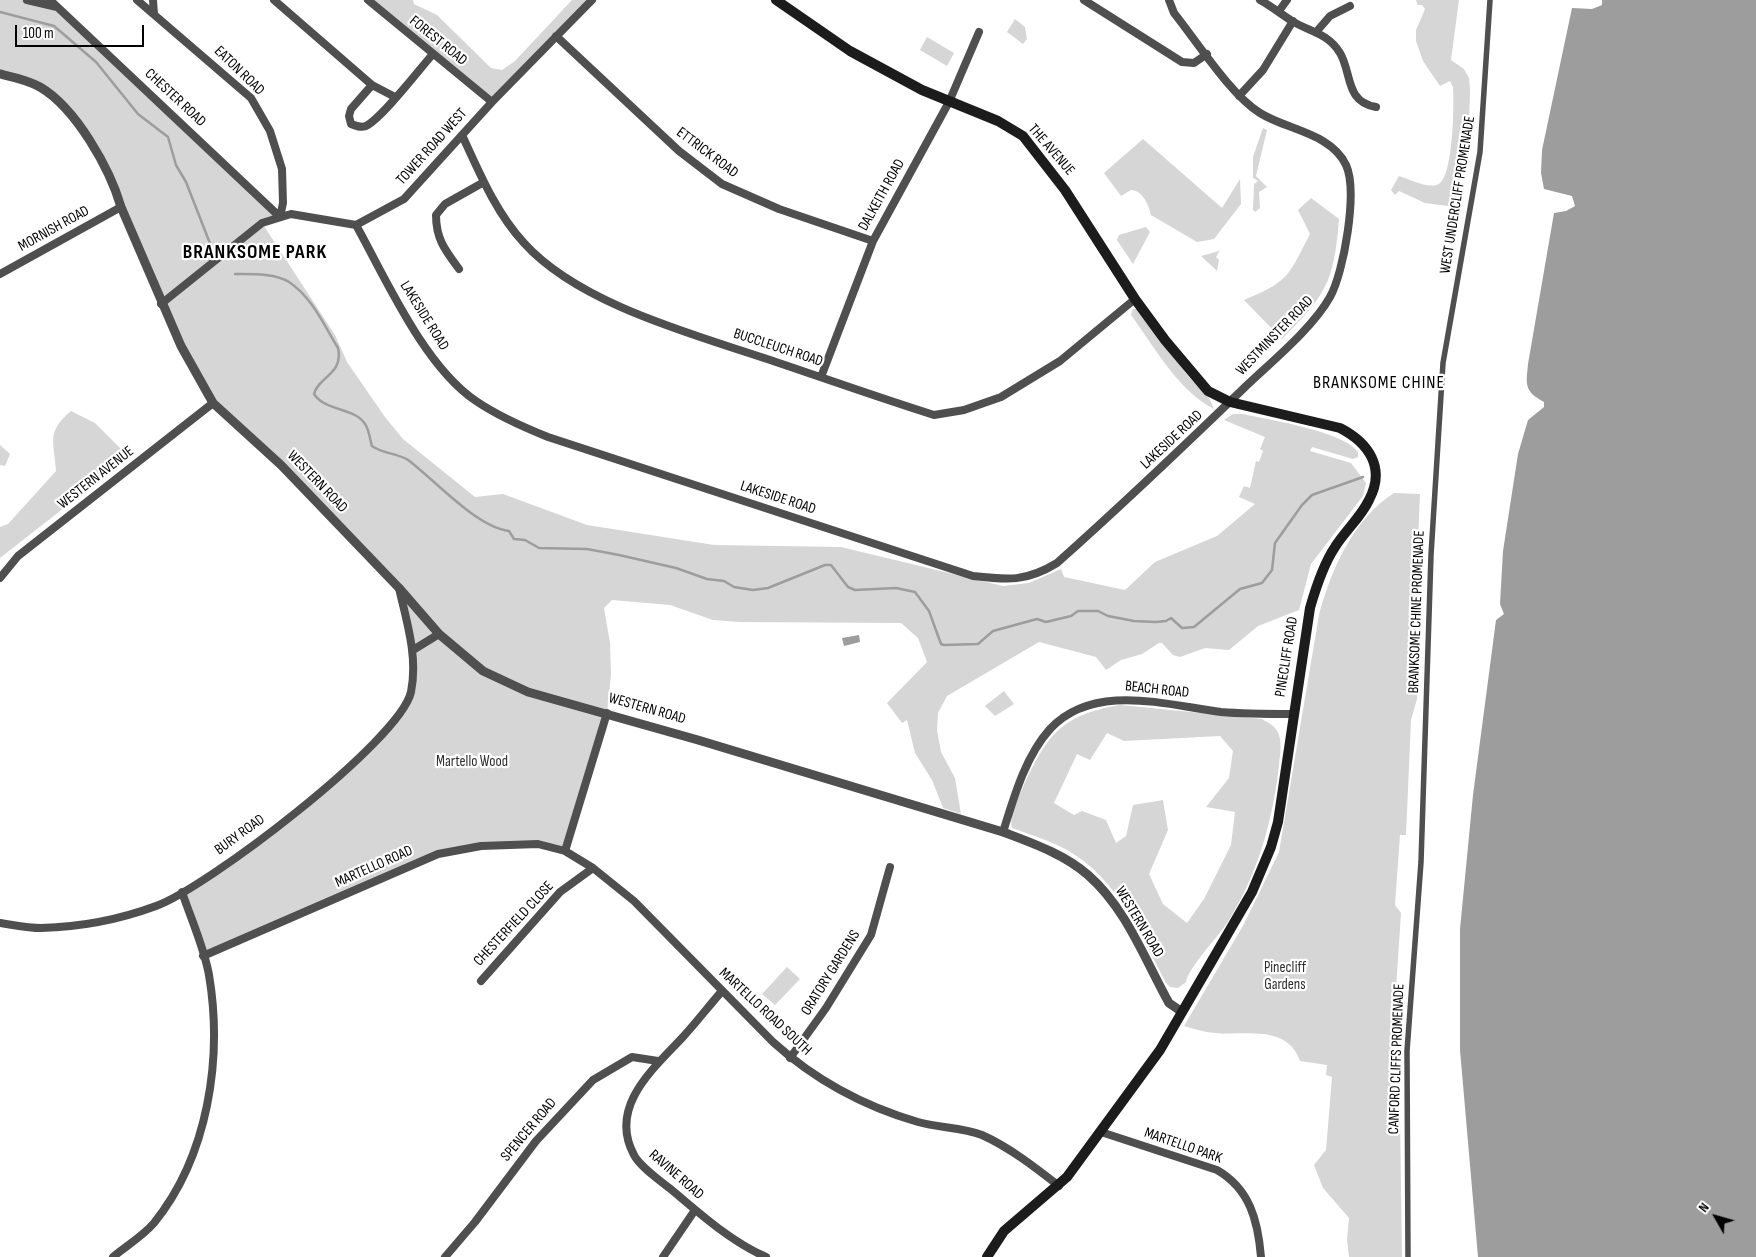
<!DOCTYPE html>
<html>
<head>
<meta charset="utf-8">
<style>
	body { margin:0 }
	#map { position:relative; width:1756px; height:1257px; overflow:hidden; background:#fff; font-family:"Sofia Sans Condensed",sans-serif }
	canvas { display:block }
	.north { position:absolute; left:1691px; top:1192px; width:50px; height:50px; -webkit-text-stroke:4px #fff; paint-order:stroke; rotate:308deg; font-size:14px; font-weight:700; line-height:20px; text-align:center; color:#000 }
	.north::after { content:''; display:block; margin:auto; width:18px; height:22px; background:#000; clip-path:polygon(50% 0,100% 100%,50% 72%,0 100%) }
	.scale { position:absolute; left:15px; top:25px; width:129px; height:22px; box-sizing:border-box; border:2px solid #000; border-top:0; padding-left:6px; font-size:15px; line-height:18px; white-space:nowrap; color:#000; -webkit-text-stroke:4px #fff; paint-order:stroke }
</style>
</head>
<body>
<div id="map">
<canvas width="1756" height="1257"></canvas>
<div class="north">N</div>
<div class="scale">100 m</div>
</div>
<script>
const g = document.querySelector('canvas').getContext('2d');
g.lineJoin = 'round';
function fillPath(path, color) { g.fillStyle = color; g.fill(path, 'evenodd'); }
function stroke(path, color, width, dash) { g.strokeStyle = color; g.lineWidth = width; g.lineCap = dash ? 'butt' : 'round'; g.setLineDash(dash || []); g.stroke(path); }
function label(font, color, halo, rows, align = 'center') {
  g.font = font + ' "Sofia Sans Condensed",sans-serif'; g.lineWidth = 4.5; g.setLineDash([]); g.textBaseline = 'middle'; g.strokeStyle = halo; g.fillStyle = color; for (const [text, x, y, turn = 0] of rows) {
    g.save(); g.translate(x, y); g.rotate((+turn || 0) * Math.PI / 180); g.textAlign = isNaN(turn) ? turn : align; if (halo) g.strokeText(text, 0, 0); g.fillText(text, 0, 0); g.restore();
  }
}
const green = new Path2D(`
	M0,0H27L57,7L280,217L262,223L335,335L347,362L385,417L403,439L475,497L503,494L587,525L714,545L841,547L1003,586L1029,583L1061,569L1064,577L1125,590L1155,562L1217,536L1255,504L1239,497L1244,486L1250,488L1256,461L1259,462L1263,451L1260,449L1265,437L1224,420L1233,414H1243C1269,420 1343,431 1358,452V457L1353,459L1312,447L1310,451L1351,463L1366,483L1363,496L1311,564L1299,610L1258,626L1229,650L1205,648L1180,657L1173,655L1162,643H1159L1142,654L1121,660L1106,670L1096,657L1039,642L947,696L938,713L937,730L941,752L955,778L961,814L943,808L932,780L915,753L907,720L902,723L887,703L927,662L918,638L901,623L740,622L713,620L670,605L612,600L604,608L610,643L611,674L607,713L565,851L538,844L438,854L203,956L182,892L232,860L363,756L410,694L413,650L399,588L281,465L223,415L190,365L90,140L40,87L0,74Z
	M368,0H413L414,4L437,15L491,68L502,70L515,61L572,0H592L492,102Z
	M1416,0H1459L1451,60L1464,69L1469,78L1470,90L1469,128L1463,176L1448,206L1425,203L1399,191L1395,195L1391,190L1399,176C1409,179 1426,188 1437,185C1454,180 1454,102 1453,87L1450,81L1440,86L1423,61L1416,41V30L1425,9L1422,5H1418Z
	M1015,19L1025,27L1027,39L1023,44L1007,32Z
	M927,37L954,53L947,66L920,50Z
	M1263,128L1267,130L1256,176L1267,187L1259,192L1260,208L1255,212L1253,210L1254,184L1258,181L1253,178V157Z
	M1143,139L1222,208L1240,179L1241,204L1214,239L1197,242L1151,215C1149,205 1142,190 1131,190L1121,196L1104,173Z
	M1311,198L1339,219C1334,283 1326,295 1282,339L1244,300C1290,281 1288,276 1310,234L1298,210Z
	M1146,227L1150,232L1133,264L1117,240L1119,235Z
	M1222,247L1216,257L1219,260L1217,271L1201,256L1219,251Z
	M1133,309H1137L1188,376L1209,398L1214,409C1178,391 1154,346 1131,315Z
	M71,411L95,423L129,457L0,558V527L8,524L56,471C54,441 46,432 71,411Z
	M0,445L10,454L5,466L0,465Z
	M1394,493L1420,494L1413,657L1419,658L1417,699L1411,720L1406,835H1400L1395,905L1401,913L1391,1065V1113L1400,1114L1402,1257H1349L1347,1240L1349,1218L1323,1188L1314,1165L1326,1150L1332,1077L1326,1075L1327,1065L1300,1061C1287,1024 1245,1036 1215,1033C1204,1032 1194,1029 1184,1026L1244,924L1279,852L1319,615C1331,570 1353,519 1394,493Z
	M1004,691L1014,704L995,716L985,706Z
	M1120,705L1262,719C1267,722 1275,726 1277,731C1283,740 1280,754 1279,765C1273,820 1258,873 1229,920C1219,936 1188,968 1186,982L1178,988L1170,987L1166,983C1140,934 1119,881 1069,851C1052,841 1031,835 1012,828C1009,815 1018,799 1023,787C1047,735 1061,715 1120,705ZM1107,733L1124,741L1220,736L1233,751L1229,778L1206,807L1235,812L1231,845L1204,899L1187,923L1163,904L1149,874L1168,830L1163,800L1133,805L1126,836L1116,843L1106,820L1082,811L1074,815L1054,803L1077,754L1090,760Z
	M787,967L800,979L775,1005L762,994Z`);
const water = new Path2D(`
	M1602,0H1756V1257H1478L1460,1050V929L1473,795L1496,620L1504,614L1500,604L1503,551L1518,454L1528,420L1544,407V402C1524,391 1526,385 1528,364L1554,213L1566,211L1575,206L1572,196L1544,189L1541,173L1542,150L1572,8L1592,9L1602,5Z
	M859,635L860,642L844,646L842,638Z`);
const stream = new Path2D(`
	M0,12L54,26L96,62L138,114L168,137L176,165L186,182L211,246
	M235,274C252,274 275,273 289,282C312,297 325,327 338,348C344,374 318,377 314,394C326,412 354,407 365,424C369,429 370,440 372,446C383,454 397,453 408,460C435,480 476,527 509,531L514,539L525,540L539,548L587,549L619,555L676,568L707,579L724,581L734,587L753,590L768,588L825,565H831L848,587L855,590L896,588L915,592L929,611L941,644L944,645L978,644L993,631L1037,619L1046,622L1071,616L1078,611H1098L1108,616L1134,621L1156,622L1166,621L1171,618L1182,628L1194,627L1240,589L1262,583L1272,570L1275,543L1302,505L1312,495L1363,477`);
const pedestrian = new Path2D(`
	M1408,1257L1407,1051L1421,862L1431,555L1443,363L1480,152L1490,0`);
const minor = new Path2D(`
	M27,0L57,7
	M50,0L280,217
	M137,0L251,98L270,131L282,169L283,203L280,217
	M153,0L154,14
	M274,0L372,85L351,109L349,116L351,124C356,126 361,128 366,126C382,118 419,70 432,55
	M368,0L492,102
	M1084,0L1182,62L1194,63L1207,54
	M1260,0C1271,6 1281,14 1292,21C1310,32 1328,33 1340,53C1352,73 1345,102 1376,107
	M1279,11L1287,0
	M1317,31L1330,16L1350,6
	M556,36L679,151L722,184L779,209L873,241
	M372,85L395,97
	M1239,96L1263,70L1293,21
	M462,135C479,172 496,213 524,243C578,303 689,333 764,358C821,377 877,397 934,415L964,410L1001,397L1060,361L1135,299
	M356,225C386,279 424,366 476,401C498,416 523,427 548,437L973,576C1008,580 1026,582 1057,563C1121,506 1183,447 1244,388C1271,362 1312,329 1330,297C1344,272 1358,191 1346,165C1331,133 1287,130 1260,113C1230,94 1198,43 1174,13L1169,0
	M459,269C445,250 436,239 436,215L445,204L484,182
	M0,274L121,207
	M161,304L262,223L291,214L356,225L404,199L492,102L592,0
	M821,377L873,241L949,102L979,32
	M0,578L18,556L213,403
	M413,650L439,634
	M1003,832C1014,797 1025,757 1050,729C1094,682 1166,705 1221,712C1245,714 1269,714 1293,714
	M565,851L607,713
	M0,923C14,925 28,928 41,928C79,927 121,919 156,906C205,889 400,741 411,692C418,657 407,623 399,588
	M203,956L438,854L481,846L538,844L565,851L593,868L634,901L773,1042C816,1081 863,1106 918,1122C939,1128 962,1127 982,1135C1009,1147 1036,1168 1059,1186
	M481,981L560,892L593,868
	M722,991C708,1007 696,1023 682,1038C653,1069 608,1107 634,1155C640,1167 662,1182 673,1191C701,1215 732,1242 766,1257
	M790,1058L826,1008L871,935L890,867
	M1101,1132L1217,1170C1250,1189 1258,1221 1261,1257
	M113,1257C126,1246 143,1236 154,1223C208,1156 223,1059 209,975C204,947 191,919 182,892
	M445,1257L475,1222L536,1141L593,1080L632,1057L658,1061
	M663,1257L695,1210`);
const tertiary = new Path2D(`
	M0,74C13,77 28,80 40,87C76,108 110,169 121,207L181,346L213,403L281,465L399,588L439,634L483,671L528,692L698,740L1003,832C1032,843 1064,854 1088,875C1126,908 1145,960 1169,1003L1182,1012`);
const secondary = new Path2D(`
	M776,0L850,51L922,90L998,121L1023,136L1065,190L1135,299L1165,340L1208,391L1230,402L1340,428C1369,443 1386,468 1369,500C1361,517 1345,531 1335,547C1323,565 1316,587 1310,608L1278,822L1271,847L1252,892L1160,1050L1067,1177L1004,1231L987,1257`);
const streetNames = [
	["FOREST ROAD",438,41,39],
	["EATON ROAD",239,71,44],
	["CHESTER ROAD",175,98,43],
	["TOWER ROAD WEST",432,147,-48],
	["THE AVENUE",1051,150,49],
	["ETTRICK ROAD",707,153,37],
	["DALKEITH ROAD",882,195,-61],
	["WEST UNDERCLIFF PROMENADE",1458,195,-81],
	["MORNISH ROAD",54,229,-29],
	["LAKESIDE ROAD",424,316,58],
	["WESTMINSTER ROAD",1275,336,-46],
	["BUCCLEUCH ROAD",778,348,18],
	["LAKESIDE ROAD",1172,440,-43],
	["WESTERN AVENUE",96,478,-38],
	["WESTERN ROAD",317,482,46],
	["LAKESIDE ROAD",778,498,18],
	["BRANKSOME CHINE PROMENADE",1417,612,-88],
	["PINECLIFF ROAD",1287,657,-81],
	["BEACH ROAD",1157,690,6],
	["WESTERN ROAD",647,709,16],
	["BURY ROAD",240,835,-36],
	["MARTELLO ROAD",374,867,-24],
	["WESTERN ROAD",1139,922,59],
	["CHESTERFIELD CLOSE",514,924,-47],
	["ORATORY GARDENS",831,973,-58],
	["MARTELLO ROAD SOUTH",765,1012,43],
	["CANFORD CLIFFS PROMENADE",1397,1059,-88],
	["SPENCER ROAD",529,1130,-50],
	["MARTELLO PARK",1183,1146,19],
	["RAVINE ROAD",676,1175,41]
];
const parkNames = [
	["Martello Wood",472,762],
	["Pinecliff",1285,968],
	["Gardens",1285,985]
];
const quarterNames = [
	["BRANKSOME CHINE",1379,383]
];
const districtNames = [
	["BRANKSOME PARK",255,253]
];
fillPath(green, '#d6d6d6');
fillPath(water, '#9d9d9d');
stroke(stream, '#9d9d9d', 2.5);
stroke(pedestrian, '#4f4f4f', 5.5);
stroke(minor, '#4f4f4f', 8);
stroke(tertiary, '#4f4f4f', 9);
stroke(secondary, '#1c1c1c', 10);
label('15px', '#000', '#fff', streetNames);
label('15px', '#2d2d2d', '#fff', parkNames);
g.letterSpacing = '1px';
label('18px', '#000', '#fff', quarterNames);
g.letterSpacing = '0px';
g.letterSpacing = '1px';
label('bold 20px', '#000', '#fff', districtNames);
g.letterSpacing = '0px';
</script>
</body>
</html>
